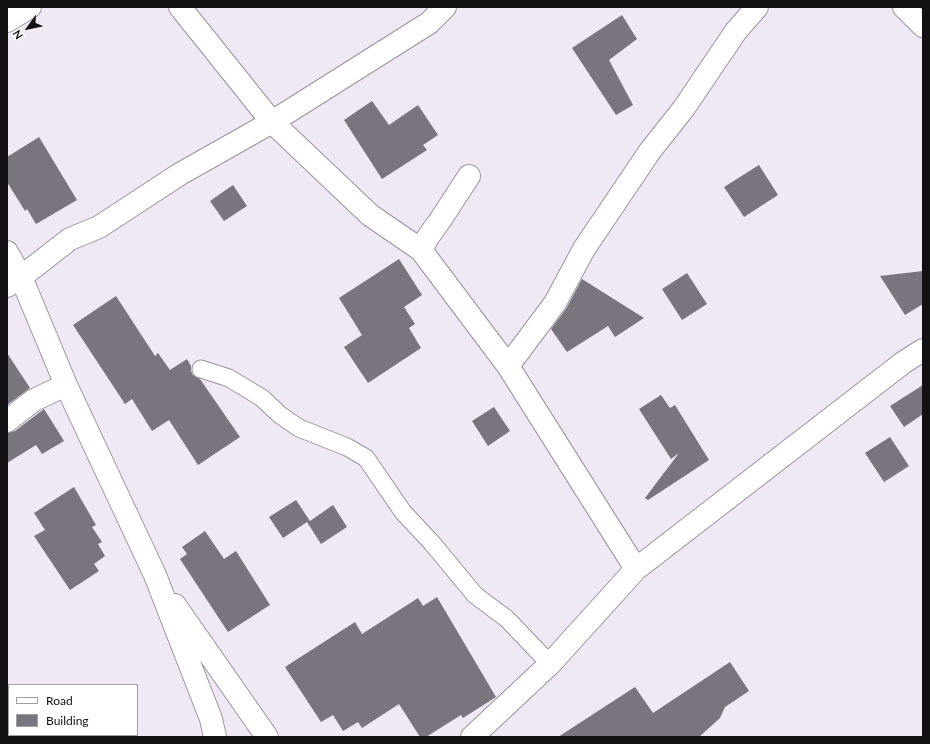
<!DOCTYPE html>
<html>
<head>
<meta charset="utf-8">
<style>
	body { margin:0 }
	#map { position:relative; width:930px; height:744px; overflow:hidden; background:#f0e8f5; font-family:Lato,sans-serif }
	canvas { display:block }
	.frame { position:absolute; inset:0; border:8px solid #131014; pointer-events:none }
	.legend { position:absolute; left:8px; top:684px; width:130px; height:52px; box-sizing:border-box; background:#fff; border:1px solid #a19fa1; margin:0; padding:5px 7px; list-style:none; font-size:12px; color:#131014 }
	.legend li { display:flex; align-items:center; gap:8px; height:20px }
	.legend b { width:20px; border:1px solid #a19fa1 }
	.north { position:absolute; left:8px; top:8px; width:40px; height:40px; -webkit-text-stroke:3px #fff; paint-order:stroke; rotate:237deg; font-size:11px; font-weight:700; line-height:16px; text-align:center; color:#131014 }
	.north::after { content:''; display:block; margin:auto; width:14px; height:18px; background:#131014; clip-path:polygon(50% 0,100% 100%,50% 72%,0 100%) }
</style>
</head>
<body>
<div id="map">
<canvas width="930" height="744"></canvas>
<div class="frame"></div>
<ul class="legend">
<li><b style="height:5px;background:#fff"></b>Road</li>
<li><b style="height:11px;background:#7a747f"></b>Building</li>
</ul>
<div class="north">N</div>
</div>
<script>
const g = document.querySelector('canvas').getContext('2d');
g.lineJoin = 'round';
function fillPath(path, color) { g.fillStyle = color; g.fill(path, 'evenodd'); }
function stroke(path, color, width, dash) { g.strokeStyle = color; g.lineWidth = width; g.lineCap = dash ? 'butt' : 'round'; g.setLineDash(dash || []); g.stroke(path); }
const building = new Path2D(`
	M622,15L637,39L609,60L633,105L616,115L572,48Z
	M372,101L389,125L418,105L438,135L423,145L427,150L382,179L344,120Z
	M39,137L77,200L36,224L27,209L25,211L7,182V157Z
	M759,165L778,195L744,217L724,187Z
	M233,185L247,206L224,221L210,201Z
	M399,259L422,295L404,307L415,324L409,328L421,348L368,383L344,347L362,335L339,298Z
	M923,271V304L905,315L880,276Z
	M687,273L707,304L682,320L662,289Z
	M582,279L644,318L615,337L608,326L567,352L551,329L566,309Z
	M116,296L155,356L158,353L170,370L187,359L191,366V371L193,375L200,379L240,437L198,465L169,420L152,431L132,399L125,404L73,325Z
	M7,353L30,388L7,405Z
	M923,385V414L904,427L890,406Z
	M661,395L670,408L675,405L709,460L648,500L645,498L679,453L671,459L639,409Z
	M494,407L510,431L488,446L472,421Z
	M44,409L64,441L42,454L36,445L7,463V433L15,431Z
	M890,437L909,466L884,482L865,453Z
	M74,487L96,525L92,527L102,542L98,544L105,556L94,564L99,571L70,590L34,536L45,530L34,513Z
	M296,500L310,521L333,505L347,527L321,544L307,522L283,538L269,517Z
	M205,531L224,559L236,551L270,605L228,632L180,559L187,554L182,547Z
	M437,597L496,697L463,718L461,715L426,737H420L399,704L362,728L358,722L343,731L333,715L321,722L285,667L355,622L362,634L418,598L423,606Z
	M730,662L749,691L725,707L720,718L699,737H558L635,687L653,713Z`);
const lane = new Path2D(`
	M201,369L229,378L262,398L280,415L299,428L347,447L366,458L403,512L432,543L475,595L507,619L550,664`);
const street = new Path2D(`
	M180,7L272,122L370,215L421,250L508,366L636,569
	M904,7L923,26
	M7,21L30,7
	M421,250L428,237L441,219L469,176
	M7,252L21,277L66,385L155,575L211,719L215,737
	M7,286L21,277L70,239L99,227L180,174L272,122L429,23L445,7
	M508,366L555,303L584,249L650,151L684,108L736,31L757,7
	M7,421L34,400L66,385
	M175,605L267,737
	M472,737L550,664L636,569L904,362L923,350`);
fillPath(building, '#7a747f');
stroke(lane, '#9a949f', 19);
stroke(street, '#9a949f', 24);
stroke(lane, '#fff', 17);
stroke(street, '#fff', 22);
</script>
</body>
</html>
